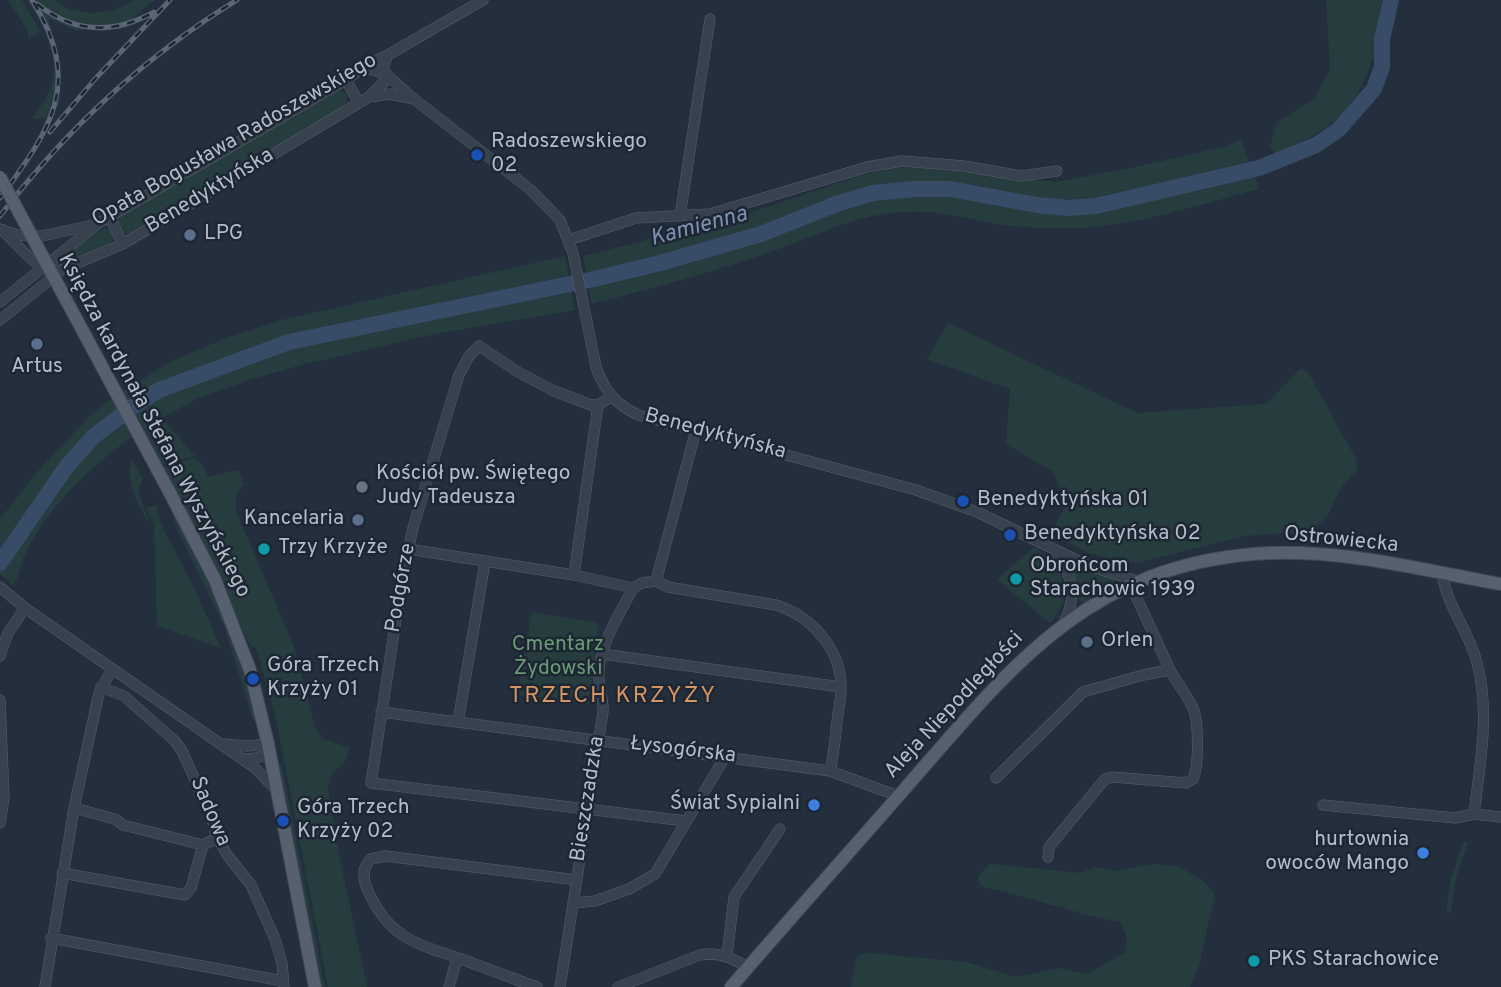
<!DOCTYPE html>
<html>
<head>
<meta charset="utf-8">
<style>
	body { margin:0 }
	canvas { display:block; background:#242f3e }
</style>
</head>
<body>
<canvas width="1501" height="987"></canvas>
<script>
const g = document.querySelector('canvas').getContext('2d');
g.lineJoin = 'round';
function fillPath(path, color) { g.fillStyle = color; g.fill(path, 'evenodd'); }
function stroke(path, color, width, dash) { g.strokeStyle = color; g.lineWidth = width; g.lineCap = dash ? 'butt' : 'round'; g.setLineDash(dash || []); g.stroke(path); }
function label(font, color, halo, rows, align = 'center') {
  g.font = font + ' Overpass,sans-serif'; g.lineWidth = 5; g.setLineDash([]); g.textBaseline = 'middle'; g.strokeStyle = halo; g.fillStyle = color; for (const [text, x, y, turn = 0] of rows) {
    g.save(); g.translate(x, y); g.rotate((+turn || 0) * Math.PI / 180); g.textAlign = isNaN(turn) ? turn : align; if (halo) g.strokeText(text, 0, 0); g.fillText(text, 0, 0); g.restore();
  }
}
const green = new Path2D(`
	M8,0H22L40,31L29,40L27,29Z
	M27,0H55L68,9L92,13L115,10L134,0H154L135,16L129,27L125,29L75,30L48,18C58,48 63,74 59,106L46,118L33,119C39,108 49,96 52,84C60,57 42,22 27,0Z
	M1326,0H1382C1377,21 1378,44 1371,64C1355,112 1321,136 1276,154L1270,146L1277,122L1315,98L1330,69Z
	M337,92H344L347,95V103L345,106L132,234C121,235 115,227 119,216Z
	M1241,139L1259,189C1193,206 1119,232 1051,228C1035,228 1018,227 1003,225C969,220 937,209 903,212C860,214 821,233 781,248C720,271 655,287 592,304L583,256L738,217L865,174L896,168L925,167L1056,182L1141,166L1226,146Z
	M107,228L111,231L114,239L109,246L66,263L63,261V257L102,229Z
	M565,256L575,310L430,335L301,365L252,379L198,398L157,421L163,419L195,456L162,464L143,429C98,460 53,500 27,550C22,561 19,574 14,586L0,574V519L43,465L89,417L105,403L168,363L226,338L282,320Z
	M948,323L1137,413L1266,404L1301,368L1309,374L1356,459L1357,470L1341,488L1327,517L1314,528L1299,532L1244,536L1137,563L1113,560L1089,553L1050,534L1067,504L1053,472L1006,444L1010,389L927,359Z
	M195,458L204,467L208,477L238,470L244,484C233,494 235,505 239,518L293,644L315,727L323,739L350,748L345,762L332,773L328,787L334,830L367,987H328L278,729L269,691L256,648L251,647L163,467Z
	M132,460L143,479L138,491L150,525C139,507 124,481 132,460Z
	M167,499C206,572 240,643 259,725L255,723L252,717L225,629L178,531Z
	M156,505L162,526L195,590L221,648L157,626L154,524L146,508Z
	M1034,547C1064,564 1076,596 1050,623L997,579Z
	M1068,562L1092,573L1113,579L1116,583L1085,602H1081C1074,595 1075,574 1068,562Z
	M532,612L598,623L589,704L517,695Z
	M278,765L282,766L325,987H321Z
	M1464,841L1468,843L1456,877L1451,912L1446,914L1450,881Z
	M990,864L1080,873L1096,867L1119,871L1152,864L1178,866L1203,881L1215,893L1199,966L1190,987H851L857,956L868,953L966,962L1016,977L1058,968L1088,974L1125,952L1127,937L1120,922C1072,913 1028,896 980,886L978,876Z`);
const river = new Path2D(`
	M0,563L67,466L94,436L135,405L159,390L289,342L594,279L660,263L761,234L839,203L873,193L914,189H950L1037,205L1069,208L1096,206L1259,168L1316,145L1338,130L1374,89L1382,67V39L1391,0`);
const minor = new Path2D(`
	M360,71L371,69L387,75L414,99L531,190L560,220L573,253L596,367C605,391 615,404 638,415L916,490L977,512L1089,566L1137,581L1135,594L1170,670L1143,675L1083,692L996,778
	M346,80L359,103
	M369,97L385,81L387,75L383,67L388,55
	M109,216L123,244
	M680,216L710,19
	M0,229L17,235L42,236L97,224L346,80L368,64L388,55L483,0
	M3,231C20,246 37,274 61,270L123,244L369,97L390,94L414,99
	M569,240L636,218L710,214L867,167L902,161L964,166L1021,176L1057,171
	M0,302L95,226
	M0,320L58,273
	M611,397L598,405H591L554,391L518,372L479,346L469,356L459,375L413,528L403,574L371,783L686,821
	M408,549L574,575L633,588
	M1055,550C1071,572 1078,597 1064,622
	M1442,574C1447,605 1467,629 1476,659C1491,711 1480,762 1474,814
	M574,575L598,405
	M656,581L668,587L776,605C811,616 842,649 841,689C841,700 838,711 837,722C835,738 834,755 830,771
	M656,581L696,430
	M0,587L25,608L255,768L277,791
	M602,654L841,687
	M0,656L8,633L25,608
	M101,687L124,696L175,741L182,751L211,815L217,838L228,856L251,885L275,939L282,963L284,987
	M0,700L4,798L0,823
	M381,712L830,771L898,796
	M458,722L485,562
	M224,744L247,746L268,744
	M243,759L256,758L270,754
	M1323,805L1455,818L1474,814L1501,817
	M74,808L115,819L123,825L203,845L217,838
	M1048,857L1049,847L1105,779L1112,777L1186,783L1193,779C1199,765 1199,723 1193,708C1187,695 1177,683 1170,670
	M62,873L185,895L191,888L203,845
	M573,903L595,901L629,889L655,874L725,757
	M51,938L283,981
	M727,956L734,897L780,829
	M45,987L74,808L99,693L112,669
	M449,987L457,958
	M537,987C511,978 486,968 461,959C418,944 390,939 369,893C363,881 361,868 371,859L385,856L577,880
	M560,987L603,712C604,697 597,684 599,669C602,641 620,613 633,588L642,583L656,581
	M618,987L700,955C717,952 733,957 747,968`);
const major = new Path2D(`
	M170,493L215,580L250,670L268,744L315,987
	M731,987C787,922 845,857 902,792C1006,673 1083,568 1254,554C1337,547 1421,570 1501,584`);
const rail = new Path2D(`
	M37,4C74,33 113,35 154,12
	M50,132L95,79L170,0
	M0,198C51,129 84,83 32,0
	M0,216C65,131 145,56 237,0`);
const majorBridge = new Path2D(`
	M0,177L170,493`);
const markers = [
	[477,155,7,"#1a4fb4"],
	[190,235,7,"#5c6f8a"],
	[37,344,7,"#5c6f8a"],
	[362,487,7,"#6b7280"],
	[963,501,7,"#1a4fb4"],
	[358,520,7,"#5c6f8a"],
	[1010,535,7,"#1a4fb4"],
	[264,549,7,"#0f9aa8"],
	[1016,579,7,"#0f9aa8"],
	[1087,642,7,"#5c6f8a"],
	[253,679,7,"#1a4fb4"],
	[814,805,7,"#3f7fe0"],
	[283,821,7,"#1a4fb4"],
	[1423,853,7,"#3f7fe0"],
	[1254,961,7,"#0f9aa8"]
];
const streetNames = [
	["Opata Bogusława Radoszewskiego",235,141,-30],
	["Benedyktyńska",210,192,-31],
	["Księdza kardynała Stefana Wyszyńskiego",153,426,62],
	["Benedyktyńska",715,435,15],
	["Ostrowiecka",1341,541,6],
	["Podgórze",402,588,-80],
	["Aleja Niepodległości",955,706,-47],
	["Łysogórska",683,751,7],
	["Bieszczadzka",589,799,-81],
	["Sadowa",209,812,67]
];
const poiNames = [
	["Radoszewskiego",491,143],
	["02",491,167],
	["LPG",204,235],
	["Artus",37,368,"center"],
	["Kościół pw. Świętego",376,475],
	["Judy Tadeusza",376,499],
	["Benedyktyńska 01",977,501],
	["Kancelaria",344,520,"right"],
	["Benedyktyńska 02",1024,535],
	["Trzy Krzyże",278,549],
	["Obrońcom",1030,567],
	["Starachowic 1939",1030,591],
	["Orlen",1101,642],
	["Góra Trzech",267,667],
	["Krzyży 01",267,691],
	["Świat Sypialni",800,805,"right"],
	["Góra Trzech",297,809],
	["Krzyży 02",297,833],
	["hurtownia",1409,841,"right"],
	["owoców Mango",1409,865,"right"],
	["PKS Starachowice",1268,961]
];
const parkNames = [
	["Cmentarz",558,646],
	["Żydowski",558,670]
];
const waterNames = [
	["Kamienna",699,228,-15]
];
const neighbourhoodNames = [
	["TRZECH KRZYŻY",613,697]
];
fillPath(green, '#263c3f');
stroke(river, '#394c67', 16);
stroke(minor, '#565f6c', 11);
stroke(major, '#414a57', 14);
stroke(minor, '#38414e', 10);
stroke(major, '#56606e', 12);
stroke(rail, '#5a6575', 5);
stroke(rail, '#1d2633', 2.5, [8]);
stroke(majorBridge, '#414a57', 14, []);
stroke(majorBridge, '#56606e', 12);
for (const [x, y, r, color] of markers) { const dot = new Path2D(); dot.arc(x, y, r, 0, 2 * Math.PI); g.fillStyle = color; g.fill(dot); stroke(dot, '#1d2633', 2.5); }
label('21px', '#b4bcc9', '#1d2633', streetNames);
label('21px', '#b4bcc9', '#1d2633', poiNames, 'left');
label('21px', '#6b9a76', '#1d2633', parkNames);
label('italic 23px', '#7c92b1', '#1d2633', waterNames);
g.letterSpacing = '2px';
label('23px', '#d59563', '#1d2633', neighbourhoodNames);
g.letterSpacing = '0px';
</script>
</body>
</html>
